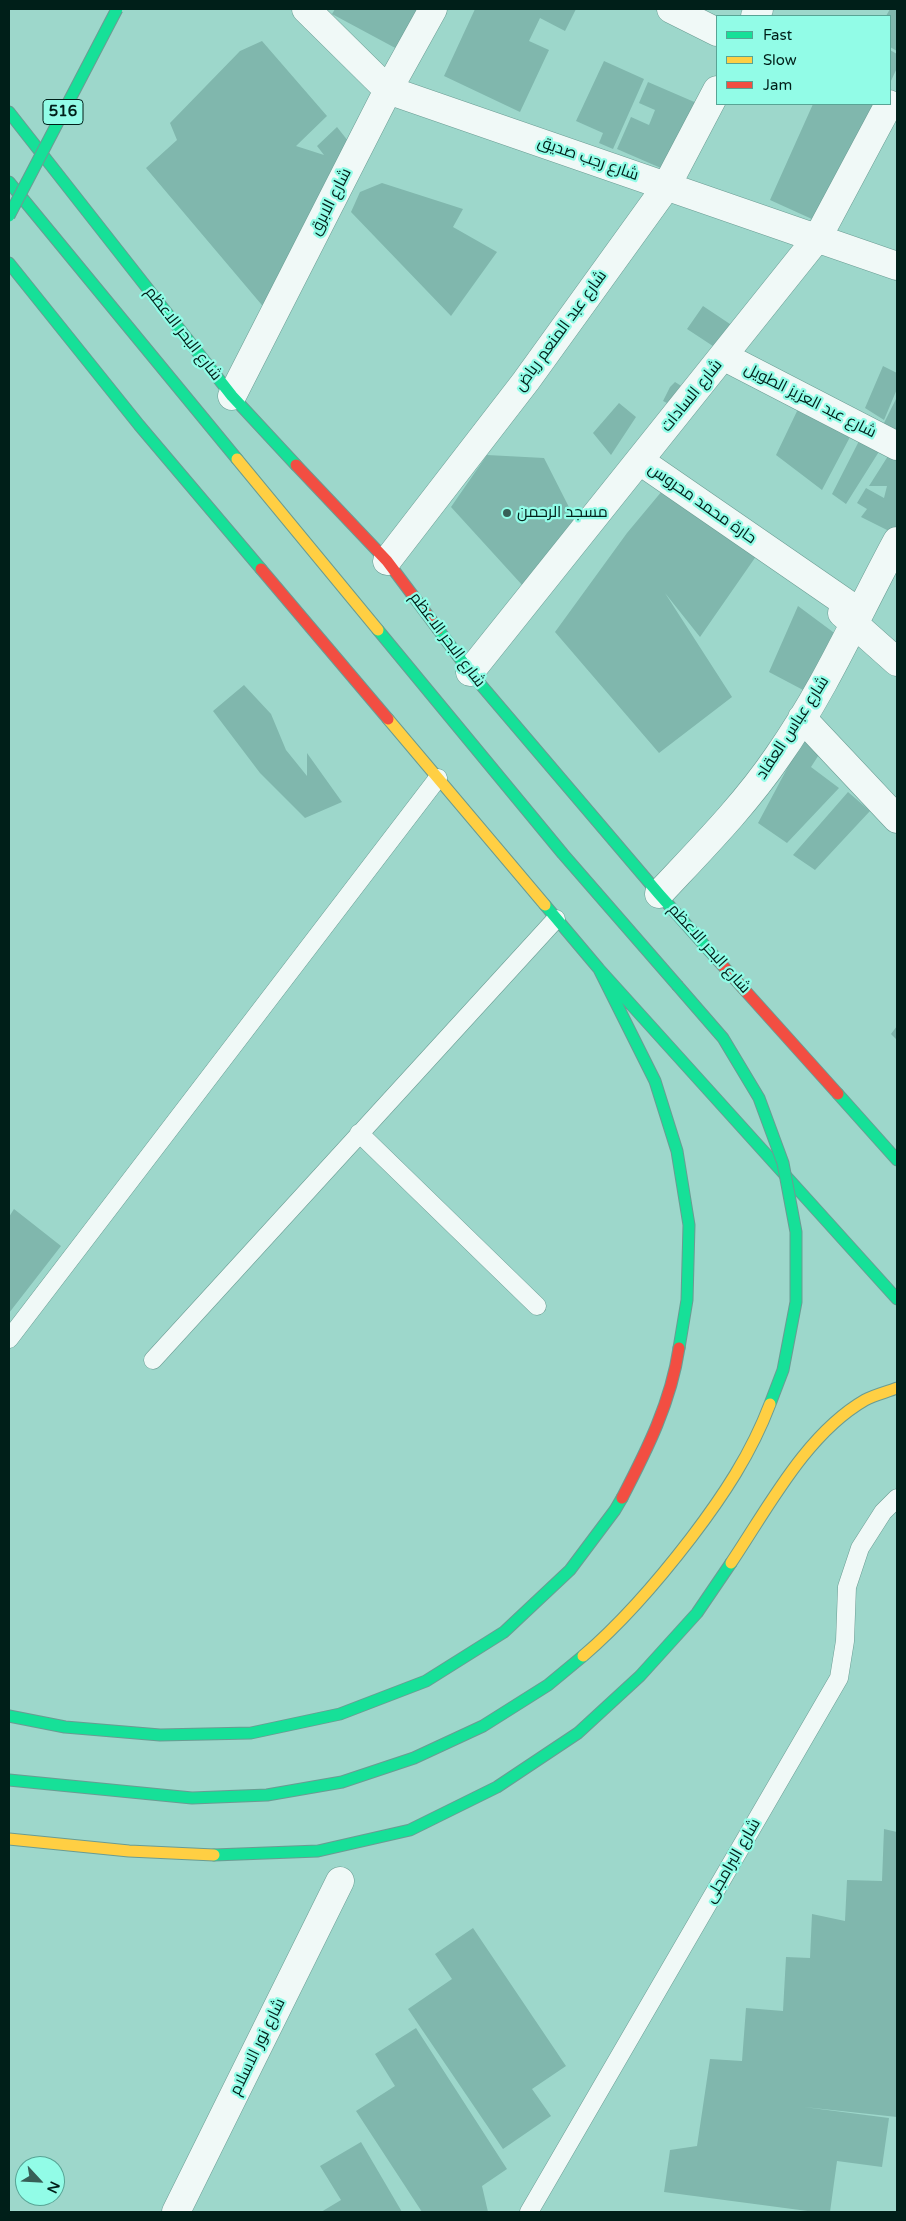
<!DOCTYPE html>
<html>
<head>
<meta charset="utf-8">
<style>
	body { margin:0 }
	#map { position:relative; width:906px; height:2221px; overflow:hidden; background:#9dd7cb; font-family:"Varela Round",sans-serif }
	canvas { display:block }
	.frame { position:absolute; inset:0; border:10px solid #001f19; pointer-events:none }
	.legend { position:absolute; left:716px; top:15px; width:175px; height:90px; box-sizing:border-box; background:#92fce7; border:1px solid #58a495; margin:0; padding:6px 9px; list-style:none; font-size:15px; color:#001f19 }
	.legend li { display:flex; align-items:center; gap:10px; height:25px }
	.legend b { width:25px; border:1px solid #58a495 }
	.north { position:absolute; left:15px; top:2156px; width:50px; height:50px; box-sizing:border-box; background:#92fce7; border:1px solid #58a495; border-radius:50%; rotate:115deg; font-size:14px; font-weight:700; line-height:20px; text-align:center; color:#001f19 }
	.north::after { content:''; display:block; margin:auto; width:18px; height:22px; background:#375f57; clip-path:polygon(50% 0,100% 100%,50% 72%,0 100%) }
</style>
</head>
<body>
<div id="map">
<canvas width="906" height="2221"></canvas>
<div class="frame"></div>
<ul class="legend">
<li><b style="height:6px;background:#16e098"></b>Fast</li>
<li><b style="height:6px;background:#ffcf43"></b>Slow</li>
<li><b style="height:6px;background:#f24e42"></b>Jam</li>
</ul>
<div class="north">N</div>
</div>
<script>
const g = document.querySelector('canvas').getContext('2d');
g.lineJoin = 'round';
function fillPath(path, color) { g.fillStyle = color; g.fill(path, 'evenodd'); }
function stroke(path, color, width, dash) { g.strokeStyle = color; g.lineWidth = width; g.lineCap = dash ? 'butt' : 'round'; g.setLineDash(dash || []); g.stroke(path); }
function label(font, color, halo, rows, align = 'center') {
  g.font = font + ' "Varela Round",Cairo,sans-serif'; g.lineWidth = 4.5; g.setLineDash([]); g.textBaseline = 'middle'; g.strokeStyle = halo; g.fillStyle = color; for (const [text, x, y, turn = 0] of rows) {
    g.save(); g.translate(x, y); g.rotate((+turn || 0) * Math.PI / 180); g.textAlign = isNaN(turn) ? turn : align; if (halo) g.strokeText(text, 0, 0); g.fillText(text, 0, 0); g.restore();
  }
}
const building = new Path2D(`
	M335,9H421L399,50L332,14Z
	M475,9H576L565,31L540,18L529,41L549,50L520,112L444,76Z
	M890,9H897V51L890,47V16H886Z
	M262,41L327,116L296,146L324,155L317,146L337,127L352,146L272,317L146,168L177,140L170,123L240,51Z
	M890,50L897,54V68L890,83Z
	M604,61L644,79L613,149L599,143L603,133L576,121Z
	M648,82L699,104L670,172L617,149L631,117L649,125L655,110L639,103Z
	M813,104H877L823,224L770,200Z
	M382,183L463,209L453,227L497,252L451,316L351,212L360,192Z
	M703,306L736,328L719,350L687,329Z
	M883,366L897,373V389L884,420L865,408Z
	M675,382L691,392L677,408L663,401L670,387Z
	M897,397V432L883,425Z
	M619,403L636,417L611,455L593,433Z
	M799,407L850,437L822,490L776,455Z
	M859,441L880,450L846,504L832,494Z
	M487,455L544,458L575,519L523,586L451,507Z
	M888,456L897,460V535L861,517L867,509L857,503L866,488L884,498L887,486H869Z
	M662,491L759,552L700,637L665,593L732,697L659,753L555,632L627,533Z
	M798,606L837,635L805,691L769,672Z
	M244,685L271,714L286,750L307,776V753L342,802L305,818L260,773L213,711Z
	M805,735L820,753L811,767L839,788L787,843L758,823Z
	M848,792L870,811L815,870L793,855Z
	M897,1026V1040L891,1034Z
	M14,1209L61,1246L9,1313V1217Z
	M884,1829L897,1832V2117L804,2107L889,2118L882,2167L837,2161L830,2212H815L664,2192L670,2150L697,2146L710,2059L742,2061L746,2008L783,2011L786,1957L810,1958L812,1914L845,1921L847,1880L882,1881Z
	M473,1928L566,2066L532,2089L551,2116L503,2149L408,2009L452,1979L435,1954Z
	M416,2028L507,2169L482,2186L488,2212H422L356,2111L395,2086L375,2054Z
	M361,2142L402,2212H321L341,2200L320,2166Z`);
const lane = new Path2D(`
	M359,1133L537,1306
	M9,1339L438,778
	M153,1360L556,919
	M529,2212L839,1678L845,1641L847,1587L860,1548L883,1512L897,1498`);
const street = new Path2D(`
	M306,9L388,90L897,266
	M671,9L717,32
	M755,16L759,9
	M723,356L897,446
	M232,396L388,90L433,9
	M640,461L859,612
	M387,561L526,381L666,187L717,90
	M842,613L897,662
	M470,672L818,237L889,104
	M802,718L897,819
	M659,894C700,850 744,806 778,756C825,689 858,613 897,541
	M176,2212L340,1881`);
const fast = new Path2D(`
	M9,112L232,396L296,465
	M9,182L237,459
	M9,263L139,425L261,569
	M438,629L470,672L659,894L715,957
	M378,630L563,854L677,985
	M545,905L599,969L897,1299
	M599,969L655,1081L677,1151L689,1225L687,1300L679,1348
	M838,1094L897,1160
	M9,1716L65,1727L160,1735L251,1733L340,1714L426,1681L504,1632L570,1570L615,1510L622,1498
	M214,1855L318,1851L410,1830L497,1787L578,1733L640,1676L697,1613L731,1563`);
const slow = new Path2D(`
	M237,459L378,630
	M388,719L545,905
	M731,1563C768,1508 806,1434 865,1400C874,1395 887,1392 897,1388
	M9,1839L129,1851L214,1855`);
const jam = new Path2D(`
	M296,465L387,561L438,629
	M261,569L388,719
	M715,957L838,1094
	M622,1498C647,1450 671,1402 679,1348`);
const fastBridge = new Path2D(`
	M9,216L117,9
	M677,985L723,1038L759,1098L783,1163L796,1232V1302L783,1370L770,1404
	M9,1780L192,1798L267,1795L342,1782L414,1758L483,1726L548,1685L583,1656`);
const slowBridge = new Path2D(`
	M583,1656C624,1621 658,1581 691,1538C723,1496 751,1454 770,1404`);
const markers = [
	[507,513,5,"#375f57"]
];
const shields = [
	[63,112,40]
];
const shieldNames = [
	["516",63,112]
];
const streetNames = [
	["شارع رجب صديق",588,159,19],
	["شارع الابرق",331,202,-63],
	["شارع عبد المنعم رياض",561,331,-54],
	["شارع البحر الاعظم",183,334,52],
	["شارع السادات",692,396,-51],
	["شارع عبد العزيز الطويل",810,401,27],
	["حارة محمد محروس",702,504,35],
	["شارع البحر الاعظم",447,640,53],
	["شارع عباس العقاد",793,728,-57],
	["شارع البحر الاعظم",709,949,48],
	["شارع البرامجلى",733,1861,-60],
	["شارع نور الاسلام",258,2047,-64]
];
const poiNames = [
	["مسجد الرحمن",517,513]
];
fillPath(building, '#80b7ad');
stroke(lane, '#6a9c93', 19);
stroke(street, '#6a9c93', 29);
stroke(fast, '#6a9c93', 13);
stroke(slow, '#6a9c93', 13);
stroke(jam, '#6a9c93', 13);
stroke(lane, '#f0f9f7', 18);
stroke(street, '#f0f9f7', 28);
stroke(fast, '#16e098', 11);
stroke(slow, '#ffcf43', 11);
stroke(jam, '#f24e42', 11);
stroke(fastBridge, '#6a9c93', 13, []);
stroke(slowBridge, '#6a9c93', 13, []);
stroke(fastBridge, '#16e098', 11);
stroke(slowBridge, '#ffcf43', 11);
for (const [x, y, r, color] of markers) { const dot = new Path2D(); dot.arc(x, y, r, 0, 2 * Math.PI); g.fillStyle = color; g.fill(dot); stroke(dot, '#92fce7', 2); }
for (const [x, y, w] of shields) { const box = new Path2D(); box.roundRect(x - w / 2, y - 12.5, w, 25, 4); g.fillStyle = '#92fce7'; g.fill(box); stroke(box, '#001f19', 1); }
label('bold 15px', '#001f19', null, shieldNames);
label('16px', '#001f19', '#92fce7', streetNames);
label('16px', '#001f19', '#92fce7', poiNames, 'left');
</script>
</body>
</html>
